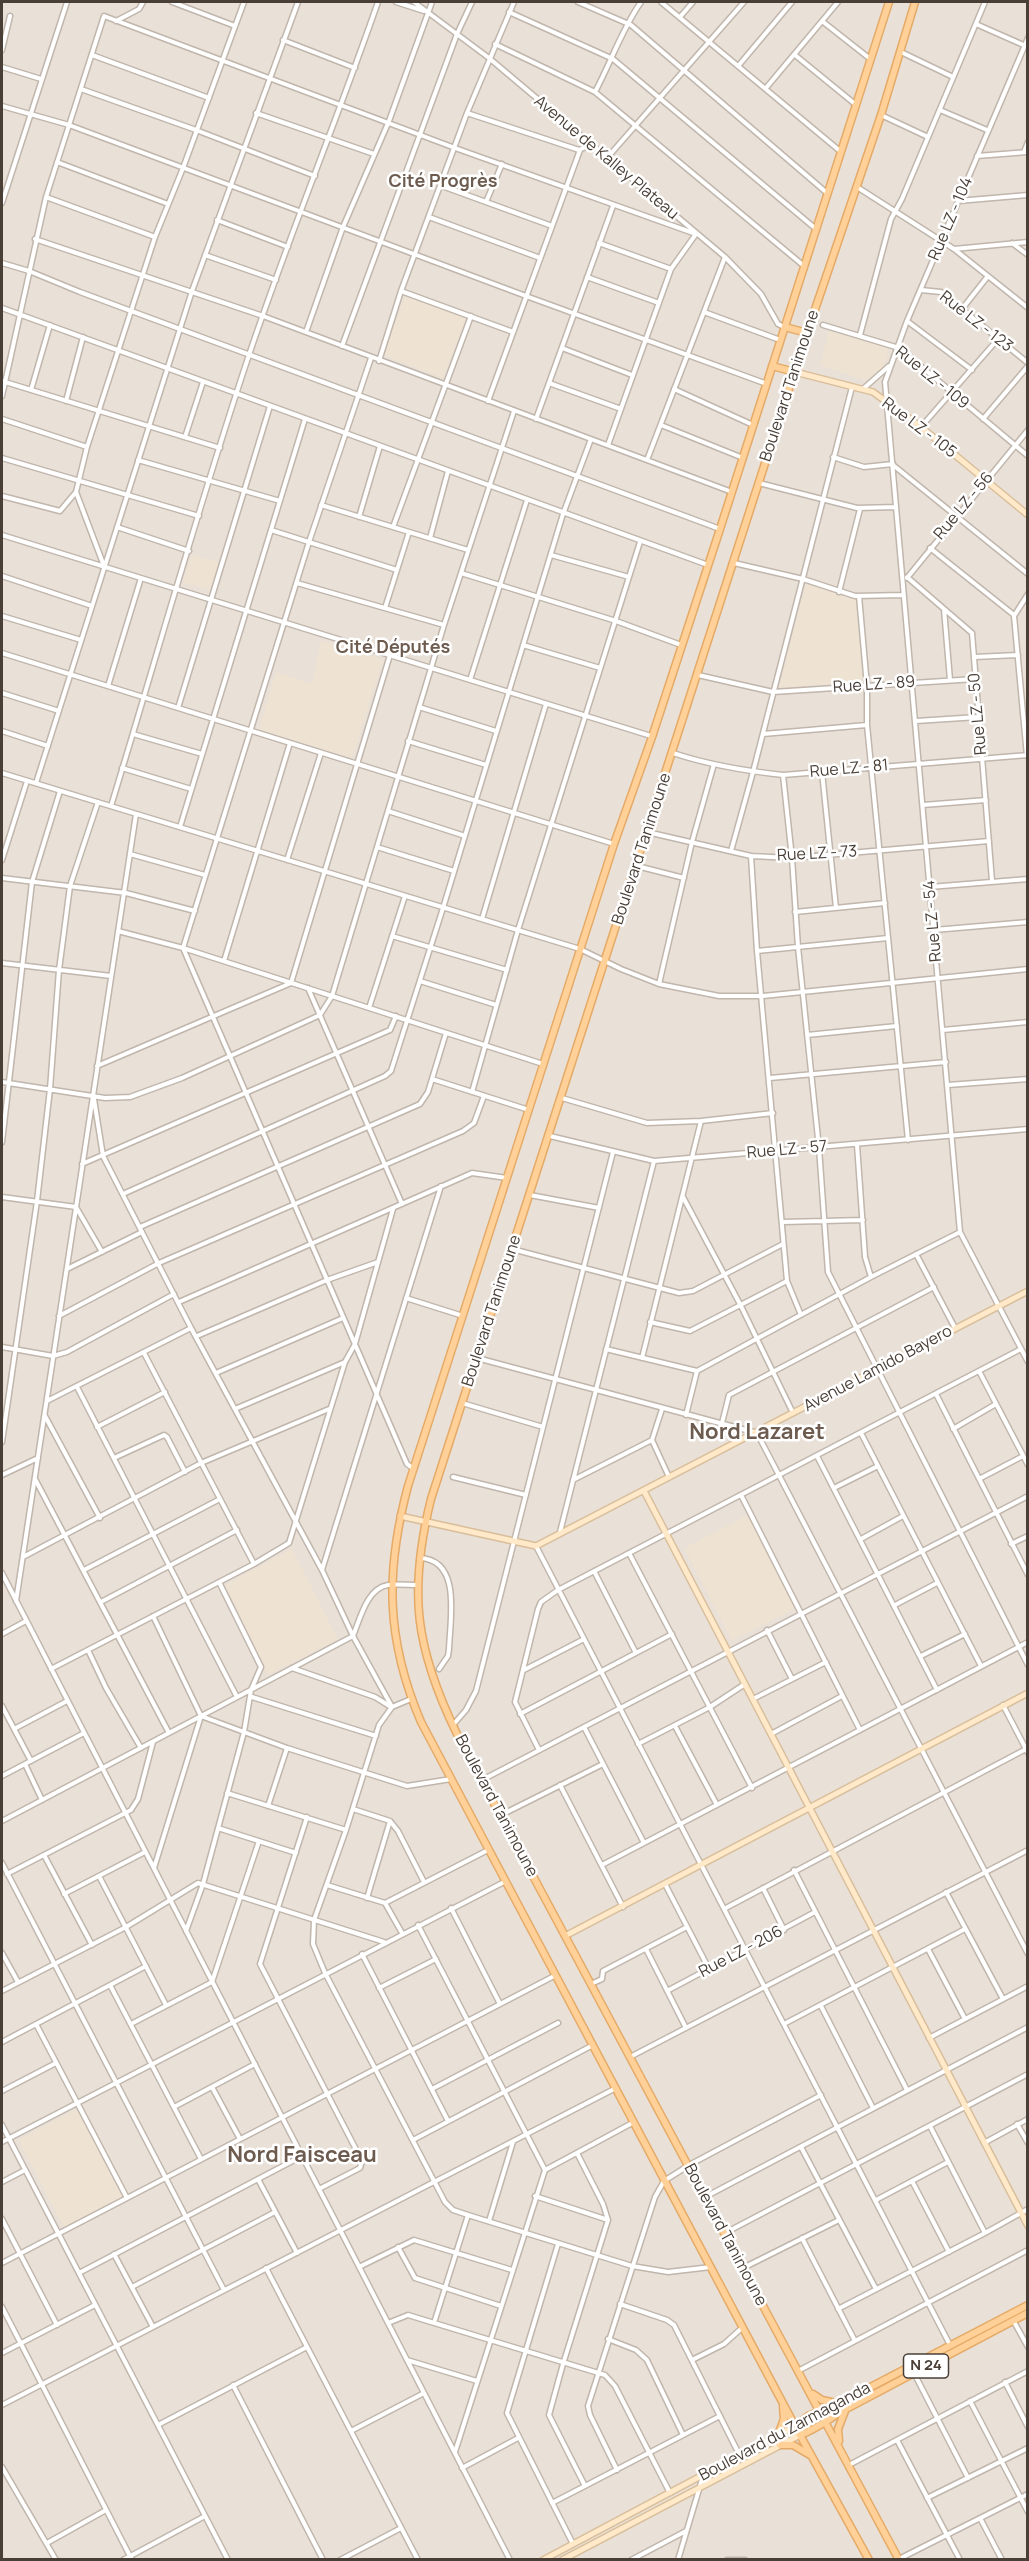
<!DOCTYPE html>
<html>
<head>
<meta charset="utf-8">
<style>
	body { margin:0 }
	#map { position:relative; width:1029px; height:2561px; overflow:hidden; background:#f5efe9; font-family:Manrope,sans-serif }
	canvas { display:block }
	.frame { position:absolute; inset:0; border:3px solid #493f37; pointer-events:none }
</style>
</head>
<body>
<div id="map">
<canvas width="1029" height="2561"></canvas>
<div class="frame"></div>
</div>
<script>
const g = document.querySelector('canvas').getContext('2d');
g.lineJoin = 'round';
function fillPath(path, color) { g.fillStyle = color; g.fill(path, 'evenodd'); }
function stroke(path, color, width, dash) { g.strokeStyle = color; g.lineWidth = width; g.lineCap = dash ? 'butt' : 'round'; g.setLineDash(dash || []); g.stroke(path); }
function label(font, color, halo, rows, align = 'center') {
  g.font = font + ' Manrope,sans-serif'; g.lineWidth = 5; g.setLineDash([]); g.textBaseline = 'middle'; g.strokeStyle = halo; g.fillStyle = color; for (const [text, x, y, turn = 0] of rows) {
    g.save(); g.translate(x, y); g.rotate((+turn || 0) * Math.PI / 180); g.textAlign = isNaN(turn) ? turn : align; if (halo) g.strokeText(text, 0, 0); g.fillText(text, 0, 0); g.restore();
  }
}
const residential = new Path2D(`
	M2,2H1027V2559H2Z`);
const education = new Path2D(`
	M406,294L466,318L443,378L383,355Z
	M829,331L890,346L882,372L866,381L820,365Z
	M192,554L220,563L211,591L183,582Z
	M806,583L857,599L864,682L779,688Z
	M321,640L383,660L352,758L259,729L276,672L312,684Z
	M747,1515L796,1608L732,1641L684,1548Z
	M292,1549L338,1639L268,1675L225,1585Z
	M77,2109L123,2196L64,2227L18,2140Z`);
const street = new Path2D(`
	M172,2L235,26
	M396,2L424,11
	M414,2L489,58L725,257L761,294L778,324L784,327
	M578,2L631,25L827,193
	M661,2L840,151
	M509,12L613,59L816,229
	M680,17L693,2
	M116,21L139,9L143,2
	M822,21L869,58
	M976,24L1028,47
	M1028,38L907,321L885,382L960,1232L1028,1362
	M283,40L355,68
	M495,44L595,92L804,266
	M2,50L10,16
	M901,52L953,77
	M92,55L209,98
	M795,55L855,104
	M739,65L792,2
	M2,67L41,79
	M766,88L838,2
	M81,89L196,130L315,176
	M595,92C611,62 622,29 641,2
	M2,106L69,125L526,296L767,384
	M940,110L987,130
	M256,113L374,154
	M467,113L579,150L590,145
	M881,115L928,137
	M1024,152L1028,142
	M977,156L1028,152
	M607,158L744,2
	M57,162L168,204
	M442,186L552,226
	M857,187L954,249L1028,308
	M46,197L155,237
	M958,201L1028,195
	M486,202L502,164
	M2,203L67,2
	M429,217L540,258
	M217,220L288,247
	M35,239L263,316L732,492
	M599,243L671,269
	M1012,243L1028,255
	M954,249L1028,242
	M205,255L276,280
	M2,263L29,271L80,292L720,529
	M587,277L659,303
	M921,290L941,292L1028,363
	M401,291L513,332
	M2,308L708,565
	M962,309L988,276
	M704,312L780,340
	M907,321L972,370
	M823,325L899,348L1028,456
	M306,332L343,227L389,121L432,2
	M860,335L891,219L902,199L985,2
	M342,346L457,34L472,2
	M562,348L632,375
	M371,358L309,542L183,948L407,1464L414,1469
	M379,361L401,291L467,113L514,2
	M2,381L220,448
	M549,383L621,409
	M674,389L753,425
	M863,389L889,366
	M31,390L50,325
	M2,396L46,197L104,16L455,148L696,234L671,269L608,445
	M66,401L83,337
	M488,401L580,150
	M2,419L87,447
	M536,419L613,206
	M983,419L1028,366
	M661,425L743,458
	M921,427L998,339
	M185,437L203,382
	M833,457L864,467L893,464
	M2,458L199,516
	M138,460L280,501
	M647,460L725,257
	M893,465L1028,574
	M759,483L857,508L896,507
	M76,492L104,566
	M2,496L60,511L76,492L87,447L155,237L183,168L244,2
	M321,505L468,550
	M359,517L380,446
	M117,527L189,551
	M393,527L471,316
	M271,530L397,570
	M2,535L651,736
	M430,538L448,471
	M930,548L1014,615
	M551,555L629,577
	M734,563L803,579L855,596L904,595
	M461,573L616,621L681,645
	M2,576L92,606
	M907,577L972,633L992,881
	M907,578L1028,430
	M297,583L444,625
	M839,592L860,509
	M859,596L867,686V725L908,1140
	M385,608L409,532
	M944,609L950,680
	M2,616L81,640
	M523,645L600,668
	M2,653L614,844
	M974,657L1018,655
	M698,675L773,692L975,679
	M470,680L527,500
	M108,686L141,578
	M2,693L59,711
	M419,707L496,731
	M178,708L270,406
	M916,721L978,717
	M2,731L48,746
	M133,734L202,754
	M763,734L867,725
	M408,741L486,765
	M673,753C709,765 746,771 783,775L1028,755
	M1027,756L1014,616L1028,594
	M122,768L191,789
	M822,772L836,908
	M2,773L580,949L621,969L659,984L719,996H763L1028,969
	M783,775L792,858L798,947L819,1148L828,1272L1028,1665
	M36,783L192,291L298,2
	M923,805L986,800
	M111,806C157,656 199,504 249,355C289,236 337,120 378,2
	M388,811L465,836
	M180,827L305,419
	M647,832L751,856L792,858L989,841
	M377,847L454,871
	M731,851L753,772L852,387
	M130,854L205,875
	M751,856L757,951L787,1281L801,1315
	M2,860L27,781
	M287,860L321,753
	M637,866L684,878
	M2,878L126,893L195,911
	M930,887L1028,879
	M795,912L885,903
	M482,919L546,704
	M934,930L1028,922
	M118,931L183,948L543,1064
	M392,936L507,970
	M757,951L888,938
	M224,961L290,743
	M2,963L111,976
	M420,981L496,1005
	M659,984L692,842L714,764
	M308,988L402,1204
	M369,1008L405,896
	M943,1030L1028,1022
	M807,1035L897,1026
	M97,1066L291,983L390,655
	M770,1078L946,1062
	M432,1079L529,1110
	M2,1082L105,1098L130,1097L182,1078L320,1015L332,996L444,625L514,411
	M948,1085L1028,1079
	M472,1092L518,930L640,542
	M562,1098L647,1123L701,1121L773,1113
	M94,1099L103,1156L191,1328L322,1570L353,1636L392,1707
	M550,1136L654,1161L1028,1129
	M2,1142L32,882L60,791
	M857,1145L865,1257L871,1277
	M82,1164L390,1030L396,1016
	M123,1194L385,1076L391,1071L443,908L563,514L591,439
	M530,1195L599,1208
	M2,1197L76,1207L102,1252
	M683,1197L741,1306L793,1413
	M783,1222L863,1220
	M140,1227L420,1104L428,1092L446,1033
	M512,1249L679,1293L693,1291L783,1244
	M916,1254L955,1328
	M67,1269L142,1232
	M406,1298L463,1316
	M179,1302L472,1173L507,1178
	M59,1316L159,1263L463,1131L474,1123L484,1096
	M650,1322L690,1331L787,1281
	M197,1336L327,1280L378,1262
	M2,1347L53,1356L67,1352L174,1294
	M606,1349L697,1371L871,1277L960,1232
	M144,1353L254,1564
	M477,1358L757,1433L1028,1954
	M642,1358L701,1121
	M979,1371L1028,1465
	M216,1373L343,1318
	M77,1387L237,1697
	M936,1394L1028,1575
	M47,1401L191,1328
	M462,1403L543,1427
	M235,1409L345,1362
	M686,1415L697,1371
	M45,1416L100,1518
	M722,1423L729,1395L934,1287
	M97,1427L165,1392
	M953,1429L996,1404
	M861,1433L981,1666
	M652,1440L669,1477
	M2,1442L37,1201L50,1089L59,970L70,886L98,802
	M817,1456L937,1690
	M114,1458L164,1435L167,1437L185,1472
	M2,1475L38,1458
	M453,1477L526,1495
	M35,1479L169,1733
	M979,1479L1023,1456
	M573,1480L652,1440L662,1409
	M834,1488L878,1466
	M741,1495L860,1730
	M560,1532L654,1161
	M861,1539L903,1516
	M1011,1544L1028,1536
	M536,1546L950,2345
	M629,1553L752,1788
	M23,1557L201,1463L329,1409
	M420,1558C462,1560 450,1619 449,1649L448,1656L439,1669
	M84,1570L220,1499
	M322,1570L441,1186
	M594,1571L636,1653
	M2,1573L510,2560
	M16,1601L136,814
	M101,1602L237,1530
	M895,1605L937,1583
	M153,1616L201,1716L154,1868
	M767,1630L792,1679
	M2,1634L26,1621
	M88,1650L106,1688L141,1748
	M921,1656L965,1634
	M292,1668L375,1697L391,1707
	M51,1669L254,1564L289,1543L345,1362L355,1344L393,1209
	M524,1670L584,1639
	M252,1697L376,1736
	M411,1699L392,1707L379,1725L346,1830L314,1920L313,1944L325,1973L445,2202L453,2210L468,2215L632,2266L668,2272L711,2267
	M753,1699L826,1662
	M1003,1705L1028,1753
	M2,1706L31,1761
	M520,1714L672,1634
	M201,1716L287,1748L407,1786L451,1779
	M453,1725L466,1710L476,1691L613,1152
	M675,1726L717,1805
	M584,1727L644,1843
	M14,1729L67,1701
	M771,1734L842,1696
	M638,1744L710,1707L745,1684
	M539,1750L515,1702L538,1609L541,1602L558,1590L1021,1349
	M25,1764L42,1800
	M2,1776L84,1733
	M482,1780L1028,1496
	M560,1785L623,1907
	M227,1793L346,1830
	M268,1806L287,1748
	M353,1809L390,1821L398,1831L424,1882
	M501,1815L603,1764
	M307,1817L260,1964L362,2161L360,2168L319,2189
	M2,1821L353,1636C360,1619 367,1588 388,1585C397,1584 408,1585 417,1585
	M218,1828L296,1853
	M44,1855L92,1945
	M2,1863L224,2290
	M602,1865L1028,1642
	M794,1870L907,2090
	M7,1874L131,1810L138,1799L153,1742
	M99,1876L166,2005
	M665,1884L709,1969
	M327,1885L385,1903L402,1933
	M763,1888L784,1930
	M946,1892L1003,1999
	M64,1894L145,1852
	M367,1898L390,1821
	M385,1903L488,1850
	M451,1908L500,2004
	M724,1909L1026,1749
	M418,1925L545,2170
	M186,1931L203,1884L244,1732L251,1690L261,1667L219,1582
	M646,1949L686,2028
	M928,1949L965,2019
	M2,1953L18,1982
	M362,1954L448,2121
	M591,1984L602,1979L603,1971L687,1927
	M110,1985L201,2159
	M379,1988L436,1959
	M2,1991L126,1927L198,1883L384,1942
	M667,1991L815,1912
	M821,2006L873,2108
	M36,2024L127,2198
	M131,2024L212,1982L259,1841
	M784,2024L965,1929
	M929,2038L1028,1986
	M2,2042L146,1966
	M630,2057L1028,1850
	M212,2087L240,2139
	M432,2089L558,2023
	M2,2091L56,2063
	M174,2107L255,2064
	M1017,2124L1028,2143
	M2,2125L228,2560
	M930,2126L985,2233
	M413,2140L593,2045
	M2,2142L506,1881
	M984,2143L1028,2119
	M801,2147L876,2289
	M577,2153L603,2204L608,2220L563,2364L549,2415L585,2486
	M258,2179L297,2253
	M912,2181L949,2252
	M2,2182L25,2170
	M535,2196L608,2220
	M705,2197L1028,2027
	M876,2200L948,2162
	M2,2219L57,2325
	M489,2221L513,2142
	M725,2233L1028,2074
	M802,2238L855,2341
	M558,2244L507,2413L573,2544
	M398,2247L415,2278L501,2306
	M114,2254L153,2327
	M2,2263L556,1975
	M359,2267L414,2240L512,2270
	M266,2268L418,2560
	M743,2268L839,2220
	M79,2273L302,2156
	M132,2287L275,2212
	M620,2304L667,2320L674,2325L740,2456
	M2,2307L132,2560
	M838,2309L985,2233L1028,2209
	M1013,2320L1028,2347
	M388,2323L408,2315L605,2375L615,2386L670,2493
	M434,2323L468,2215
	M608,2339L636,2350L647,2360L683,2435
	M2,2353L95,2305
	M407,2360L477,2381
	M692,2360L724,2344L743,2327
	M798,2371L1028,2250
	M914,2373L968,2478
	M1005,2382L1028,2427
	M233,2385L323,2560
	M970,2401L1028,2512
	M2,2405L616,2088
	M158,2425L307,2347
	M351,2431L424,2393
	M897,2440L960,2560
	M455,2452L545,2170L634,2122
	M849,2465L1028,2371
	M2,2467L56,2560
	M462,2468L518,2438
	M617,2470L590,2415L588,2406L655,2197L664,2181L691,2164L821,2095
	M927,2498L1028,2448
	M552,2503L720,2416
	M980,2518L1002,2560
	M47,2543L106,2510
	M899,2559L1028,2494
	M123,2560L205,2516
	M340,2560L401,2528
	M631,2560L686,2531
	M678,2560L703,2476
	M727,2560H745`);
const secondary = new Path2D(`
	M795,372L873,392L921,427L1028,515
	M644,1491L1028,2226
	M400,1516L536,1546L1028,1291
	M565,1936L1028,1693
	M543,2560L795,2426
	M562,2560L800,2435`);
const primary = new Path2D(`
	M785,327L807,333
	M772,366L795,372
	M813,2394L822,2400L836,2403
	M795,2426L808,2416L840,2403L1028,2305
	M778,2435L784,2419L783,2406
	M800,2435C817,2429 830,2418 846,2409L1028,2313
	M839,2441L838,2429L845,2411
	M780,2445H793L810,2455
	M869,2560L795,2426L421,1722C386,1640 385,1572 408,1486L614,844L652,737L720,529L889,2
	M899,2560L457,1734C415,1648 408,1592 431,1499L807,333L881,115L915,2`);
const shields = [
	[926,2366,45]
];
const shieldNames = [
	["N 24",926,2366]
];
const streetNames = [
	["Avenue de Kalley Plateau",606,158,40],
	["Rue LZ - 104",951,219,-67],
	["Rue LZ - 123",976,322,38],
	["Rue LZ - 109",932,378,39],
	["Boulevard Tanimoune",790,386,-72],
	["Rue LZ - 105",919,428,37],
	["Rue LZ - 56",964,506,-50],
	["Rue LZ - 89",874,685,-4],
	["Rue LZ - 50",978,714,-95],
	["Rue LZ - 81",849,769,-5],
	["Boulevard Tanimoune",642,849,-72],
	["Rue LZ - 73",817,854,-3],
	["Rue LZ - 54",933,921,-95],
	["Rue LZ - 57",787,1150,-5],
	["Boulevard Tanimoune",492,1311,-72],
	["Avenue Lamido Bayero",878,1369,-28],
	["Boulevard Tanimoune",496,1806,62],
	["Rue LZ - 206",741,1952,-28],
	["Boulevard Tanimoune",725,2235,62],
	["Boulevard du Zarmaganda",785,2432,-28]
];
const neighbourhoodNames = [
	["Cité Progrès",443,182],
	["Cité Députés",393,648]
];
const districtNames = [
	["Nord Lazaret",757,1433],
	["Nord Faisceau",302,2156]
];
fillPath(residential, '#e9e0d7');
fillPath(education, '#eee2d3');
stroke(street, '#c0b6ac', 7);
stroke(secondary, '#d8be9b', 8);
stroke(primary, '#e5aa67', 9);
stroke(street, '#fff', 4);
stroke(secondary, '#ffe9c9', 5);
stroke(primary, '#ffd198', 6);
for (const [x, y, w] of shields) { const box = new Path2D(); box.roundRect(x - w / 2, y - 12, w, 24, 4.5); g.fillStyle = '#fff'; g.fill(box); stroke(box, '#493f37', 1.5); }
label('bold 15px', '#493f37', null, shieldNames);
label('16px', '#493f37', '#fff', streetNames);
label('bold 18px', '#6c5b4e', '#fff', neighbourhoodNames);
label('bold 22px', '#6c5b4e', '#fff', districtNames);
</script>
</body>
</html>
